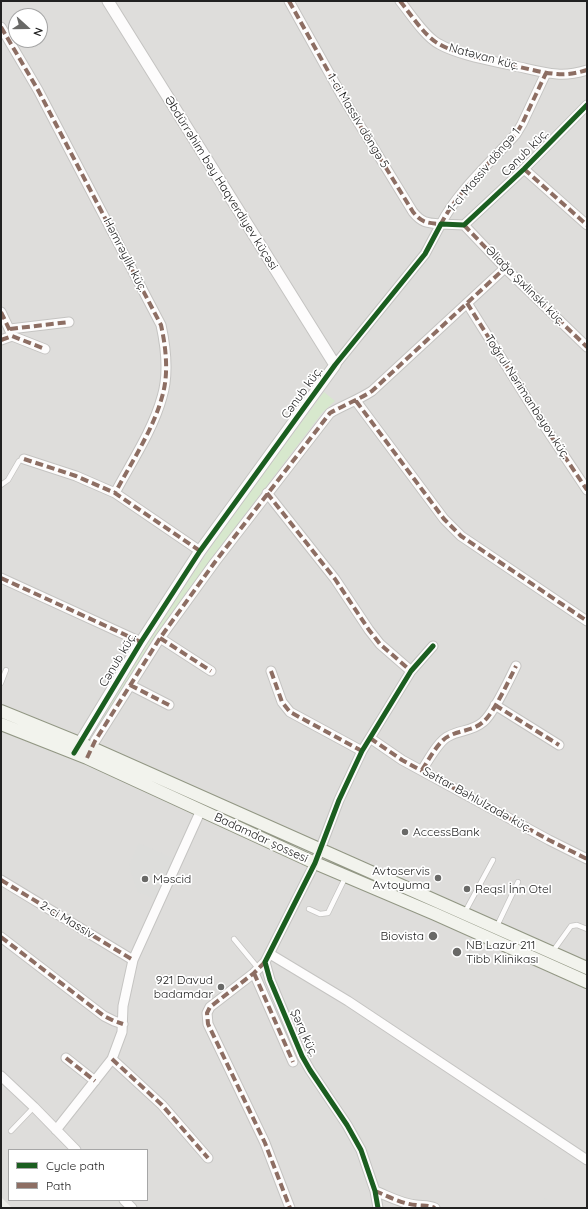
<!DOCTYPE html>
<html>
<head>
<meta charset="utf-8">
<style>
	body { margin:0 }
	#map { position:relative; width:588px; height:1209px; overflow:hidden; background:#efeeea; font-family:Quicksand,sans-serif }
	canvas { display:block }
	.frame { position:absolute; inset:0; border:2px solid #212121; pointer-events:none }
	.legend { position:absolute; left:8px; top:1149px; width:140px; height:52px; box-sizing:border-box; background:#fff; border:1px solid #a6a6a6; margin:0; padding:5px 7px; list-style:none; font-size:12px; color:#212121 }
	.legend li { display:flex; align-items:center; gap:8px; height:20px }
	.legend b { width:20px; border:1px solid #a6a6a6 }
	.north { position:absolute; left:8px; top:8px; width:40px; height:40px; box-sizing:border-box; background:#fff; border:1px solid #a6a6a6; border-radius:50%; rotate:111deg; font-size:11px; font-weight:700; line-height:16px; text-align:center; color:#212121 }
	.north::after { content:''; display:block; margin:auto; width:14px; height:18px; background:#696967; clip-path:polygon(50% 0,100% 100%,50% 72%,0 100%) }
</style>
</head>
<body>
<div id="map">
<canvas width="588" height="1209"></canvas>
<div class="frame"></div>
<ul class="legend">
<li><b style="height:5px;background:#1b5e20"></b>Cycle path</li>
<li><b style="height:5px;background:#8d6e63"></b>Path</li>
</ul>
<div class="north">N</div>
</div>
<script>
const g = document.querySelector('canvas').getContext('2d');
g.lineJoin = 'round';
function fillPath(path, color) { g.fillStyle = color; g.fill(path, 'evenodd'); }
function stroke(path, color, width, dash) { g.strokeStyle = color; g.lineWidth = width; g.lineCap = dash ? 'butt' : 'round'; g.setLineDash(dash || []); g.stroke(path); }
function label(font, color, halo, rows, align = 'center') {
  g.font = font + ' Quicksand,sans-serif'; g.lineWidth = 3.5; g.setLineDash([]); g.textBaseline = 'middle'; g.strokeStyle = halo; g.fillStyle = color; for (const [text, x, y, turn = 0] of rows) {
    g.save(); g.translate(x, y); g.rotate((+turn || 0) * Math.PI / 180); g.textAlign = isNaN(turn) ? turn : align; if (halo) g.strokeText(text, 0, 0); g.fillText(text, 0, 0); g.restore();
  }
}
const residential = new Path2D(`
	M1,1H587V1208H12L1,1197ZM16,16H40V40H16ZM9,1150H147V1200H9Z`);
const religious = new Path2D(`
	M139,843L175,859L156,899L138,892L129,866Z
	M545,1198L562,1208H537Z`);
const grass = new Path2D(`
	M324,392L335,401L322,413L211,559L142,657L100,726L97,724L136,659L229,520Z`);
const service = new Path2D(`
	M1,485L8,480L19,461L24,459
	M1,683L6,670
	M309,909L320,914L328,913L346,876
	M465,912L493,860
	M497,926L518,882
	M234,939L258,968
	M553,951L571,926L577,925L587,929
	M11,1131L34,1107`);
const minor = new Path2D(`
	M289,1L342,96L413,212C422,223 427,223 441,224C457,192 492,161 516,134L522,124L546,73
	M400,1C410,13 425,37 439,44C458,55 493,61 515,66C529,69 543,73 557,74C567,75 577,73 587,70
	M1,27L38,90L161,325C166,348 169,374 162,397C153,430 131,463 115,493
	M524,169L587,225
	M464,225L505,268L587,347
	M467,303L539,418L587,490
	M1,312L12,335
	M10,329L69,322
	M1,340L12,336L45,349
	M335,365L425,254L441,224L464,225L524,169L587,105
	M356,401L444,519L461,536L587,621
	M24,459L76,476L115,493L200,551
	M267,493L335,579L369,630L380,644L411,671
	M1,578L141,642
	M160,638L211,671
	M271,671L282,702L290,712L362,751
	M130,685L169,705
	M495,705L559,745
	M370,738L402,760L549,840L587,859
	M89,753L95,741L160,638L215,562L330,413C344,405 358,400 372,391L505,268
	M422,770C428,761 439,740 449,736C460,730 473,731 483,722C494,713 509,680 516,666
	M1,880L133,960
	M1,937L104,1016L114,1021L123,1024
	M270,954L348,1001L587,1160
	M265,962L254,973L210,1007L207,1013L208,1024L265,1143L290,1208
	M254,973L293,1062
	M66,1058L95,1081
	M112,1059L162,1105L208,1158
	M1,1076L34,1107L76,1150
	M56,1130L112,1059L122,1032L123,1006L133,960L201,810
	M375,1191C388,1196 402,1204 416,1205C423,1206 428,1205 435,1208
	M124,1200L132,1208
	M378,1208L375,1191L361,1150L347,1125L310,1070L302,1056L270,980L265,962L315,863L339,800L362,751L411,671L433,646`);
const tertiary = new Path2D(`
	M75,751L141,642L200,551L335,365L108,1`);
const secondary = new Path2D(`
	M1,711L92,748L587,968
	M1,724L87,758L315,863L435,914L587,982`);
const quiet = new Path2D(`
	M289,1L342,96L413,212C422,223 427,223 441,224C457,192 492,161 516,134L522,124L546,73
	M400,1C410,13 425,37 439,44C458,55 493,61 515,66C529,69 543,73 557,74C567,75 577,73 587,70
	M1,27L38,90L161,325C166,348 169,374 162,397C153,430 131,463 115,493
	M524,169L587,225
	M464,225L505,268L587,347
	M467,303L539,418L587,490
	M1,312L11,333
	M10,329L69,322
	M1,340L12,336L45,349
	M356,401L444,519L461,536L587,621
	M24,459L76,476L115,493L200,551
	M267,493L335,579L369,630L380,644L411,671
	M1,578L141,642
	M160,638L211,671
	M271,671L282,702L290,712L362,751
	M130,685L169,705
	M495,705L559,745
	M370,738L402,760L549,840L587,859
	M87,758L95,741L160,638L215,562L330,413C344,405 358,400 372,391L505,268
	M422,770C428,761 439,740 449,736C460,730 473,731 483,722C494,713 509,680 516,666
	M1,880L133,960
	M1,937L104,1016L114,1021L123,1024
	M265,962L254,973L210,1007L207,1013L208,1024L265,1143L290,1208
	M254,973L293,1062
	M66,1058L95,1081
	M112,1059L162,1105L208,1158
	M375,1191C388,1196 402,1204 416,1205C423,1206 428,1205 435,1208`);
const cycleway = new Path2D(`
	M74,753L141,642L200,551L335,365L425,254L441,224L464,225L524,169L587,105
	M378,1208L375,1191L361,1150L347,1125L310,1070L302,1056L270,980L265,962L315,863L339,800L362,751L411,671L433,646`);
const markers = [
	[405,832,4,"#696967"],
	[438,878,4,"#696967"],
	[145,879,4,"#696967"],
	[467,889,4,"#696967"],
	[433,936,5,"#696967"],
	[457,952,5,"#696967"],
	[221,987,4,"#696967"]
];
const streetNames = [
	["Natəvan küç.",484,57,15],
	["1-ci Massiv döngə 5",358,121,59],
	["Cənub küç.",525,153,-45],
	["1-ci Massiv döngə 1",484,170,-50],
	["Əbdürrəhim bəy Haqverdiyev küçəsi",221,183,58],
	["Həmrəylik küç.",125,255,63],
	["Əliağa Şıxlinski küç.",525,286,45],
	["Cənub küç.",302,393,-54],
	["Toğrul Nərimanbəyov küç.",527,397,57],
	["Cənub küç.",118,660,-59],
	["Səttar Bəhlulzadə küç.",477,800,29],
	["Badamdar şossesi",261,838,25],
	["2-ci Massiv",67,920,31],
	["Şərq küç.",304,1033,66]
];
const poiNames = [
	["AccessBank",413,832],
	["Avtoservis",430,871,"right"],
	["Avtoyuma",430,885,"right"],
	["Məscid",153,879],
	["Reqsl İnn Otel",475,889],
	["Biovista",424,936,"right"],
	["NB Lazur 211",466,945],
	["Tibb Klinikası",466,959],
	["921 Davud",213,980,"right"],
	["badamdar",213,994,"right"]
];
fillPath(residential, '#dedddb');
fillPath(religious, '#dddddb');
fillPath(grass, '#d7e8cd');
stroke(service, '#c5c4c2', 6);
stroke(minor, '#c5c4c2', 11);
stroke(tertiary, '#c5c4c2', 13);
stroke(secondary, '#929784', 14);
stroke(service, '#fdfcfc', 4.5);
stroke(minor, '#fdfcfc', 9);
stroke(tertiary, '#fdfcfc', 11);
stroke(secondary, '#f2f3ed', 12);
stroke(quiet, '#8d6e63', 4, [8, 4]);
stroke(cycleway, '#1b5e20', 5);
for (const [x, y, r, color] of markers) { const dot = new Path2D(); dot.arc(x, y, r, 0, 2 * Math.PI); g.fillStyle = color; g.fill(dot); stroke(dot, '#fff', 1.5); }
label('12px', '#212121', '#fff', streetNames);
label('12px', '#212121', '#fff', poiNames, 'left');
</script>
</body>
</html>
